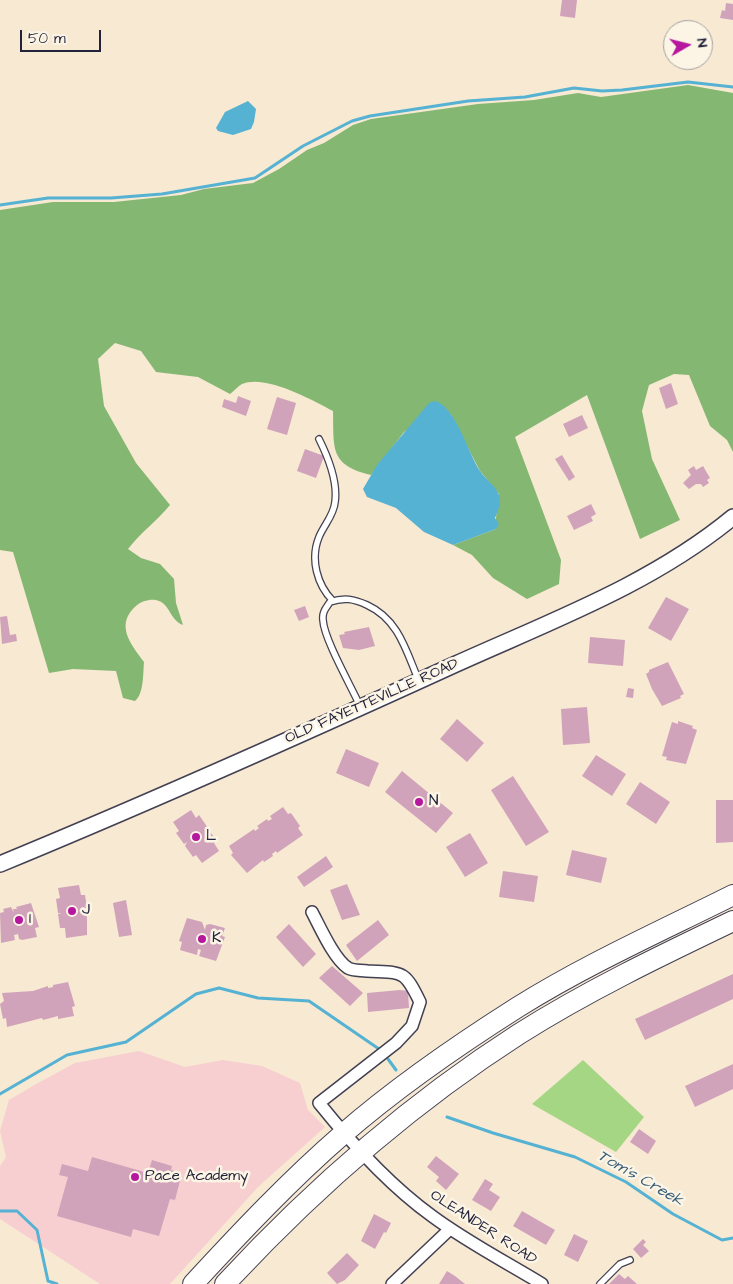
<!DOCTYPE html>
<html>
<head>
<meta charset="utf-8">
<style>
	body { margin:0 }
	#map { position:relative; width:733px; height:1284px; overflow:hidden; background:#f7e9d2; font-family:"Architects Daughter",sans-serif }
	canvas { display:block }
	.north { position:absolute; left:663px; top:20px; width:50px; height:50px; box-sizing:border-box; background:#fcf5e5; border:1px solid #a5a1a1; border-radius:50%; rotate:82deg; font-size:14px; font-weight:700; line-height:20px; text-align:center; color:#22223b }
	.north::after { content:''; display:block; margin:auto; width:18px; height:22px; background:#b5179e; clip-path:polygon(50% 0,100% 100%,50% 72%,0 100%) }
	.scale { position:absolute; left:20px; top:30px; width:81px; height:22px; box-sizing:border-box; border:2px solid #22223b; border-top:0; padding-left:6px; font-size:15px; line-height:18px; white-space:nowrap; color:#22223b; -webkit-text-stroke:4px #fcf5e5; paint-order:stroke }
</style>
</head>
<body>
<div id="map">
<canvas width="733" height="1284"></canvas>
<div class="north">N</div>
<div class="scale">50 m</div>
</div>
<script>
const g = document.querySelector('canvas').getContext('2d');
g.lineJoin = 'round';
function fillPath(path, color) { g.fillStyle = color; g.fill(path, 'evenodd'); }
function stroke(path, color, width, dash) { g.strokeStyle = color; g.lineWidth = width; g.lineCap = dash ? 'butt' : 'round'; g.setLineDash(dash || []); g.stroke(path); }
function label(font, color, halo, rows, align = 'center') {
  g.font = font + ' "Architects Daughter",sans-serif'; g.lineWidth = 5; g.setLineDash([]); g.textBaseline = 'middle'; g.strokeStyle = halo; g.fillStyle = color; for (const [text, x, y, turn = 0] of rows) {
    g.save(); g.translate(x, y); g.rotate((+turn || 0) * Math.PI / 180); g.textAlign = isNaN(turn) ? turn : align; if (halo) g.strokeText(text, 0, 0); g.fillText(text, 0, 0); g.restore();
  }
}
const built = new Path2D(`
	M139,1051L185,1067L223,1060L262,1066L300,1083L308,1110L325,1127L258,1187L170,1284H100L0,1219V1166L6,1157L0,1131L9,1100L38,1083L75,1063Z`);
const green = new Path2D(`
	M583,1060L644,1117L616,1152L532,1104Z`);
const forest = new Path2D(`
	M688,85L733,93V452L727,440L710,426L689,375L674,374L649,385L642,411L652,459L680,520L640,539L587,395L515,437L561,560L559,584L527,599L493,578L472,555L453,545L496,529C495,517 498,506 499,494L480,471L450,413L411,427L404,432L371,475C329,465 334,448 333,411C312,400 266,374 242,384C238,386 234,391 230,394L198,377L156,372L141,351L115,343L98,359L104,406L136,463L170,505C157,521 141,532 128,549L141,558L160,564L174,579L176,603L183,625C170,620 170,605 159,601C152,598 142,601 137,605C115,624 129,642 144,662C143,673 144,694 135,701L123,698L116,671L73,669L49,673L13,552L0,550V210L53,202H114L181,195L204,189L253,183L279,169L307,150L324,143L353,125L371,119L478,104L534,100L578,93L601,97Z`);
const water = new Path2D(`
	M248,101L256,109L254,122L251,129L233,135L218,131L216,128L225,112Z
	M435,401C456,407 468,453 480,471C485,479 496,486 499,495C502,502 498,511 495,518L499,524L496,529L453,545L424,532L396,508L367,497L363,489L377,465L429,403Z`);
const stream = new Path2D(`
	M0,205L48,198H111L162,194L255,178L303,146L352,121L370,116L468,101L525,97L574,88L602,91L622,90L688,82L733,87
	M388,1059L396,1070
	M0,1094L67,1055L126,1042L196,994L219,988L258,998L309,1001L379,1049
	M447,1117L493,1133L575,1157L626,1182L673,1214L722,1240L733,1238
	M0,1211H17L37,1230L48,1281L57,1284`);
const building = new Path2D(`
	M562,0H577L575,18L560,16Z
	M726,3L733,4V20L720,18L722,10L725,11Z
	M671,383L678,404L666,409L659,388Z
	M238,396L251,401L246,416L222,407L224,399L236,403Z
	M277,397L296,403L287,435L267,429Z
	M582,415L588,428L569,437L563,424Z
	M305,449L324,456L316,478L297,471Z
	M562,455L575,477L569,481L555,459Z
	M694,466L696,470L703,466L710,478L707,480L709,483L703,487L701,484H696L689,489L683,483L691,475L688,470Z
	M591,504L596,514L591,517L593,521L574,530L567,516Z
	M666,597L689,609L671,641L648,628Z
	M305,606L309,617L299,621L294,610Z
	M7,616L10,635L16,634L17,641L2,644L0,617Z
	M369,627L375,646L359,650L343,648L339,635L345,634L344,632Z
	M590,637L625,640L623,666L588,663Z
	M668,662L684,694L680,696L681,698L662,706L652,689L646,674L649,672V670Z
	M628,688L634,689L633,698L626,697Z
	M587,707L590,743L563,745L561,709Z
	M457,719L484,743L467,762L440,739Z
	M678,721L693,726L692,728L697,730L686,764L666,760L667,757L662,756L672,722L678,724Z
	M346,749L379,763L369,787L336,773Z
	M596,755L626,774L612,796L582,776Z
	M402,771L453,813L436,833L385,792Z
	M513,776L549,832L526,846L491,790Z
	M640,782L670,802L656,824L626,804Z
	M716,800H733V842L716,843Z
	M283,807L288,814L291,813L300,826L298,828L303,835L277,853L276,851L272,854L273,856L264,862L263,860L247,873L231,855L233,853L229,846L254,829L255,831L259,828L257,826L267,819L268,821L272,819L270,816Z
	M191,810L196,818L199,815L208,828L205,830L208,829L217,841L214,843L219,851L202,863L196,855L193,857L185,846L187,842L184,844L176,833L179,831L173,822Z
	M470,833L488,863L465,877L446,847Z
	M572,850L607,858L601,883L566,875Z
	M326,856L333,867L304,887L297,877Z
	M503,871L538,876L534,902L499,897Z
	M347,884L360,915L342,920L330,890Z
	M79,885L81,895H85L87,908L83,909V911L87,910V935L66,938L65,928H60L58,914H62L58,913L56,899L60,898L58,888Z
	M126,900L132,935L119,937L113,903Z
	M31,903L39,927L35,928L37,937L22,940L19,939L18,934L14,935L15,940L1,943L0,913L4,912L3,909L11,907L14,913L13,909H17L16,907Z
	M187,918L202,922L205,930L206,925L210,924L225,928L222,936L225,937L216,961L199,956L201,950L198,949L197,955L180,950L182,942L179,941Z
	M378,920L389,935L357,961L346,945Z
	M289,924L316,954L303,967L276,937Z
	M332,966L363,993L350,1006L319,978Z
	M733,974V999L645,1040L635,1019Z
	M68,982L75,1006L72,1007L74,1016L58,1019V1016L43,1020L42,1018L7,1027L6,1018L3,1019L0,1004L4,1001L2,993L33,991L48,986V988L53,987V985Z
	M400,990L408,991L409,1008L368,1012L367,993Z
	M733,1064V1089L695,1107L685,1086Z
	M639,1129L656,1141L648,1154L630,1142Z
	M436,1156L459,1174L446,1190L436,1181L439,1177L427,1167Z
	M92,1157L148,1173L152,1160L172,1166L171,1170L182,1173L175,1200L170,1199L159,1236L133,1229L131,1237L57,1216L68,1177L59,1175L62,1164L88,1171Z
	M485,1179L493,1184L489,1190L500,1197L491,1211L472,1200Z
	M522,1211L555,1230L546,1245L513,1226Z
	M374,1214L391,1223L386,1233L384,1232L375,1249L361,1241Z
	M574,1234L588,1241L578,1262L564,1255Z
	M643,1239L646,1242L643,1245L649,1251L641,1258L633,1249Z
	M347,1253L359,1265L345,1280L337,1284L327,1273Z
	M447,1271L455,1276L465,1284H439Z
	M619,1274L625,1279L628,1276L637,1284H609Z`);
const lane = new Path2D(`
	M319,439C328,457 338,481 335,502C334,515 324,525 319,537C310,559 317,585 333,601
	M360,706C351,686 324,639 323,620C322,612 326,608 330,602C344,597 354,599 367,605C398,619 406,650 418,679
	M600,1284L620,1264L630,1260`);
const street = new Path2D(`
	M312,912C320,927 334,959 348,968C353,971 361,970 367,971C403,973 404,969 420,1002L412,1026L396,1043L319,1103C352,1144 389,1185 432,1216C467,1242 506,1262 542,1284
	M392,1284L450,1229`);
const secondary = new Path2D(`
	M0,864C153,801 305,733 456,664C551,621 652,584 733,517`);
const highway = new Path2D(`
	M193,1284C241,1232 290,1180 343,1134C397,1087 458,1045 518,1007C587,964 661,931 733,895
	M225,1284C313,1189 410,1104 519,1034C587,991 660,956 733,921`);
const markers = [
	[419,802,5,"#b5179e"],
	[196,837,5,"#b5179e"],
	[72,911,5,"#b5179e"],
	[19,920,5,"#b5179e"],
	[202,939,5,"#b5179e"],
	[135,1177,5,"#b5179e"]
];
const streetNames = [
	["OLD FAYETTEVILLE ROAD",372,702,-24],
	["OLEANDER ROAD",483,1228,33]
];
const poiNames = [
	["N",429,802],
	["L",206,837],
	["J",82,911],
	["I",29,920],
	["K",212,939],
	["Pace Academy",145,1177]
];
const waterNames = [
	["Tom's Creek",640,1179,30]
];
fillPath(built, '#f7cfd1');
fillPath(green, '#a5d684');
fillPath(forest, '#84b772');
fillPath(water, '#55b2d3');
stroke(stream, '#55b2d3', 3);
fillPath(building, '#d1a3bb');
stroke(lane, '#424052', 8);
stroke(street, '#424052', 14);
stroke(secondary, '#424052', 18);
stroke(highway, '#424052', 22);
stroke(lane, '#fff', 5.5);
stroke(street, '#fff', 11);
stroke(secondary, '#fff', 15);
stroke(highway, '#fff', 20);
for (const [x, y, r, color] of markers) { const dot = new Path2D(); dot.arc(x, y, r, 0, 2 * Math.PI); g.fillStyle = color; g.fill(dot); stroke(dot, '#fcf5e5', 2); }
label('15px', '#22223b', '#fcf5e5', streetNames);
label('15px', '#22223b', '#fcf5e5', poiNames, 'left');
label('italic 16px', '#365c78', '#fcf5e5', waterNames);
</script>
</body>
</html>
